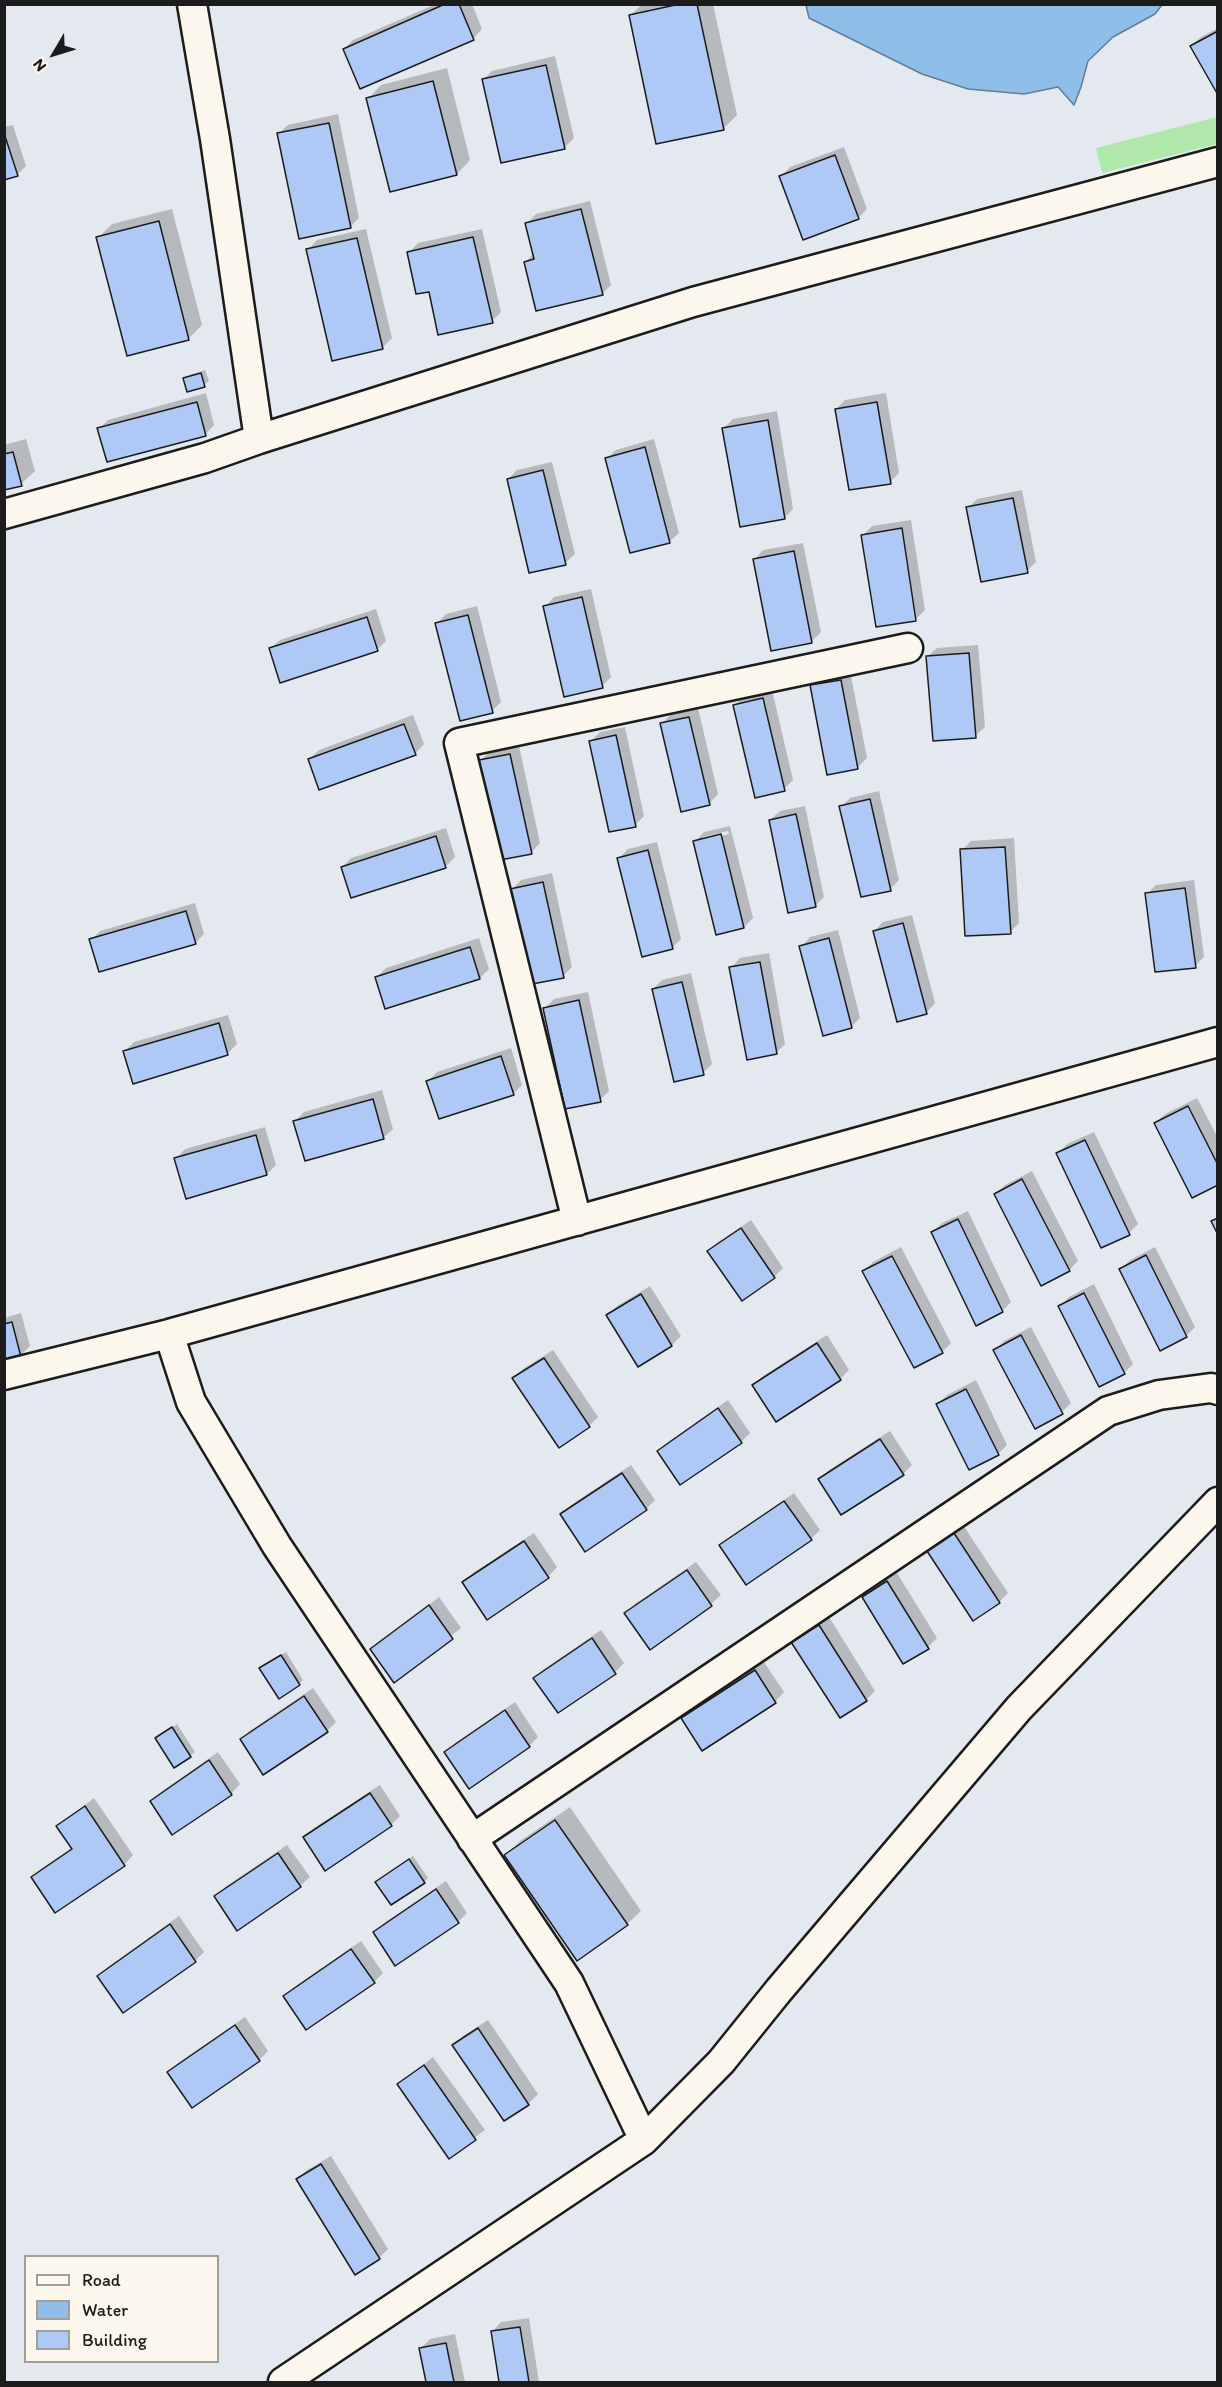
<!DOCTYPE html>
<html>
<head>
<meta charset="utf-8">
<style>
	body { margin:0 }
	#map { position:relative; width:1222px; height:2387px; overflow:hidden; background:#e4e9ef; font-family:Itim,sans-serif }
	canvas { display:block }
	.frame { position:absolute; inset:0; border:6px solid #1c1c1c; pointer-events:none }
	.legend { position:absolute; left:24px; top:2255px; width:195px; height:108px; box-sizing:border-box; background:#fbf7ec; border:2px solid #a29f99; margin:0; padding:8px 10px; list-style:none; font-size:18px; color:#1c1c1c }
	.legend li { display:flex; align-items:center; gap:12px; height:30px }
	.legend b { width:30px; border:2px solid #a29f99 }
	.north { position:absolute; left:24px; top:24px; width:60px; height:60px; -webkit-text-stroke:4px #fbf7ec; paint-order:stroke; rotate:232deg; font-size:16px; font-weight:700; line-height:24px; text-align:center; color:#1c1c1c }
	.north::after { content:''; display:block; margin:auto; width:21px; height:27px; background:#1c1c1c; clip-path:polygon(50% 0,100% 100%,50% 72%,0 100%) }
</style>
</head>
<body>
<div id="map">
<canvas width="1222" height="2387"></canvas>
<div class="frame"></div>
<ul class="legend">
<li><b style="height:8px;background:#fbf7ec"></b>Road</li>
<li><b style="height:16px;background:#8fbee9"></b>Water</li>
<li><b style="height:16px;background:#afc9f6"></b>Building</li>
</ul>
<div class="north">N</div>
</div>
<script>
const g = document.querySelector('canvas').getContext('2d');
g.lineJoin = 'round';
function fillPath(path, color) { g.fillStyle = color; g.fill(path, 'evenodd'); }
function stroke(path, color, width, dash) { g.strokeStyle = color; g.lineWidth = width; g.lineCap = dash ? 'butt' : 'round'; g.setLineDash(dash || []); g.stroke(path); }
const green = new Path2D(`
	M1217,117V144L1102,173L1096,148Z`);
const water = new Path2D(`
	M806,5V4L1162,5L1155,14L1113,37L1088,61L1081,87L1074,105L1058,87L1024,94L968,89L922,74L809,18Z`);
const shadow = new Path2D(`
	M436,4H472L482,29L473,39L344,49L353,40Z
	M642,4H713L737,115L723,129L630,16Z
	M1218,28V92L1191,46L1201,37Z
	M555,56L574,138L565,147L503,162L483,80L492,71Z
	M447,68L470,160L457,174L368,99L381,85Z
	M338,114L359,218L350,227L278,134L288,125Z
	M13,125L26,166L17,175L4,179V127Z
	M844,147L867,209L858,218L781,176L790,167Z
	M590,201L611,285L602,294L525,262L534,253L527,223L536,214Z
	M172,209L202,325L189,338L98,238L112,224Z
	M366,229L392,338L382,348L308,250L317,240Z
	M482,229L501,312L492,321L430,290L409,252L418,243Z
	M205,370L209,381L204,385L185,379L189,375Z
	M206,393L214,425L205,435L99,429L108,420Z
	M886,393L899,473L890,482L836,409L845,400Z
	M777,411L793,509L784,518L724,428L733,419Z
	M26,439L35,471L21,484L4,489V445Z
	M654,439L679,533L669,542L606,459L616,450Z
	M552,462L575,554L565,563L508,479L517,470Z
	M1022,490L1036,562L1027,571L968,508L977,499Z
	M911,520L925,610L915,620L863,535L872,526Z
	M803,543L821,632L812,641L754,560L763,550Z
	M591,589L611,677L602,686L545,607L554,597Z
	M477,606L501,702L492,711L437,623L446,614Z
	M376,609L386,641L377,650L270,649L280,640Z
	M978,645L985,727L975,736L927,657L937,648Z
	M850,671L867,758L858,767L828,773L812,685L821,676Z
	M772,690L793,780L784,789L735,705L744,696Z
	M698,708L718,794L709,804L662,724L671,714Z
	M413,715L424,744L415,754L309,759L319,750Z
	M625,727L644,816L635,825L591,741L600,732Z
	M519,746L540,843L531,853L480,761L489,752Z
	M879,791L899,880L890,889L841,807L850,798Z
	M805,806L824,897L815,906L770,820L780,811Z
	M730,826L753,918L744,927L695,842L704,832ZM728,831L729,834L703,840V837Z
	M446,828L455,857L446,866L352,896L342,867L351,858Z
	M1014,838L1019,923L1010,932L962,850L971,841Z
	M657,842L681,939L672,948L619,858L628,849Z
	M552,873L572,967L563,976L512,889L521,880Z
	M1194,880L1204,957L1195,966L1147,894L1156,885Z
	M195,903L204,934L195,943L91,940L100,931Z
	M912,915L935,1003L926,1013L874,931L883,922Z
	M838,930L860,1018L851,1027L801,947L810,937Z
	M479,938L489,969L480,978L377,977L386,968Z
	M769,953L785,1044L776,1053L731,968L740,958Z
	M691,973L712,1064L703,1073L653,989L662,980Z
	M588,992L609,1091L600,1100L545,1008L554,999Z
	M228,1015L237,1044L227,1054L125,1051L134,1042Z
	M511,1048L522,1085L513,1094L428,1081L437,1072Z
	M382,1090L393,1129L383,1138L295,1121L304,1112Z
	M1197,1098L1218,1138V1183L1155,1123L1165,1114Z
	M265,1127L276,1165L267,1174L176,1159L185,1149Z
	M1094,1132L1138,1224L1129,1233L1058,1154L1067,1144Z
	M1032,1171L1078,1261L1069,1270L996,1194L1005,1185Z
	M968,1211L1011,1302L1002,1311L933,1232L942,1223Z
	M751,1220L783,1268L774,1277L709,1251L718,1242Z
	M901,1247L951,1343L942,1352L864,1271L873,1262Z
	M1155,1247L1195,1327L1186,1336L1121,1269L1130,1260Z
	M1094,1284L1133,1364L1124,1373L1100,1385L1060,1306L1069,1297Z
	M650,1286L681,1336L672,1345L608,1315L617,1306Z
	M21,1313L30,1346L21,1355L4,1360V1318Z
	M1031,1327L1071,1403L1062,1412L995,1351L1004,1341Z
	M827,1335L849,1370L840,1379L754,1385L763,1376Z
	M553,1350L598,1417L589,1426L514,1378L523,1369Z
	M976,1380L1007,1445L998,1454L938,1404L947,1395Z
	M728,1400L750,1433L741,1442L659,1451L668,1442Z
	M890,1431L912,1465L903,1474L820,1479L829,1470Z
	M631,1465L655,1500L646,1509L562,1515L571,1505Z
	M794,1493L820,1530L811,1539L721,1546L730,1537Z
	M961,1522L1008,1593L999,1602L936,1539Z
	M534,1533L557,1567L548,1577L487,1618L464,1582L473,1573Z
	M696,1562L721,1595L711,1604L650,1648L626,1614L635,1604Z
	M897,1573L937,1638L928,1647L864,1597L874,1588Z
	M439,1597L461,1628L394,1681L372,1649Z
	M829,1617L875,1691L866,1700L793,1642L802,1633Z
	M601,1630L624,1663L615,1672L535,1678L544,1669Z
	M286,1652L303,1680L299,1684L266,1664Z
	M764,1662L784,1692L775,1702L703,1749L682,1718L692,1709Z
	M313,1688L336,1722L327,1731L241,1739L251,1730Z
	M515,1702L538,1737L529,1746L446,1753L455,1743Z
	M177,1724L195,1752L190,1756L157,1738Z
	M218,1752L240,1784L231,1794L152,1801L161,1792Z
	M380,1785L400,1816L391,1825L305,1838L314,1828Z
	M94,1798L133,1855L124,1865L33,1877L42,1868L73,1847L58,1826Z
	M570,1807L641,1911L627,1924L506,1855L520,1841Z
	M287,1845L310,1877L300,1886L238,1929L216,1896L225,1887Z
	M413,1856L428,1878L424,1882L381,1878Z
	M446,1881L467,1913L458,1922L374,1932L384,1923Z
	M179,1916L204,1952L195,1961L99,1977L108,1967Z
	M361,1941L383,1973L374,1982L285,1996L294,1987Z
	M245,2017L268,2051L259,2060L169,2072L178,2063Z
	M488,2020L538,2094L528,2104L504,2119L454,2045L463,2036Z
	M433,2057L485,2130L449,2157L399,2084Z
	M331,2156L388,2249L379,2258L298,2179L307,2170Z
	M529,2318L539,2382H500L492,2332L501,2322Z
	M455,2334L465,2382H428L421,2348L430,2339Z`);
const building = new Path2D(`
	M445,4H459L474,40L360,89L343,49Z
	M680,4H697L724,130L656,144L629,15Z
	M1218,31V95L1190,46Z
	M546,65L565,149L501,163L482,79Z
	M433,81L457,175L390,192L366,98Z
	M329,123L351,228L299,239L277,133Z
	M4,133L18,176L4,180Z
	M835,155L859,219L803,240L779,176Z
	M581,209L603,295L536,311L524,262L534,259L525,223Z
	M159,221L189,340L127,356L96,237Z
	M473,237L493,323L438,335L429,292L416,294L407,252Z
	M357,238L383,349L332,361L306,249Z
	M201,373L205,387L187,392L183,378Z
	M197,402L206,436L107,462L97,428Z
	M877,402L891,484L849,490L835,409Z
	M768,420L785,519L740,527L722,428Z
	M645,447L670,543L630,553L605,458Z
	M13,452L22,486L4,490V454Z
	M543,470L566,565L529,573L507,479Z
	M1013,498L1028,573L981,582L966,507Z
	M902,528L916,621L876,627L861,535Z
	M794,551L812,643L771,651L753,559Z
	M582,597L603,688L564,697L543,606Z
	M468,615L493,713L460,721L435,623Z
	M367,617L378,651L280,683L269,648Z
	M969,653L976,738L933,741L926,656Z
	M841,680L858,769L827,775L810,685Z
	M763,698L785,791L755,798L733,705Z
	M689,717L710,805L681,812L660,723Z
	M404,724L416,755L319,790L308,759Z
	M616,735L636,827L609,832L589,741Z
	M510,754L532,854L500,860L479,760Z
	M870,799L891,891L861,897L839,806Z
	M796,814L816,907L788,913L769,820Z
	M721,834L744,928L716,935L693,841Z
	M436,836L446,868L351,898L341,867Z
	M1005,847L1011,934L965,936L960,849Z
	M648,850L673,949L642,957L617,858Z
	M543,882L564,978L532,984L510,889Z
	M1185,888L1196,968L1155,972L1145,893Z
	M186,911L196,944L99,972L89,939Z
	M903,923L927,1014L897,1022L873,931Z
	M829,938L852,1028L823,1036L799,946Z
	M470,947L480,979L385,1009L375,977Z
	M760,962L777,1054L747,1060L729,967Z
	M682,982L704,1075L674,1082L652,989Z
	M579,1000L601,1102L565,1109L543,1008Z
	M219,1023L228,1055L133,1084L123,1051Z
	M501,1056L514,1095L439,1119L426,1081Z
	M373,1099L384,1139L305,1161L293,1121Z
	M1188,1106L1218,1165V1185L1192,1198L1154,1123Z
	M256,1135L267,1175L186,1199L174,1158Z
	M1085,1140L1130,1235L1101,1248L1056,1153Z
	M1022,1179L1070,1271L1041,1286L994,1194Z
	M1218,1218V1235L1211,1221Z
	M958,1219L1003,1312L976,1326L931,1232Z
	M741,1228L775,1278L742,1301L707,1251Z
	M1146,1255L1187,1337L1160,1351L1119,1269Z
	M892,1256L943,1353L914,1368L862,1271Z
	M1084,1293L1125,1374L1099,1387L1058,1306Z
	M641,1294L672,1346L638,1367L606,1315Z
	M12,1322L21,1357L4,1361V1324Z
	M1021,1335L1063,1414L1035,1429L993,1350Z
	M817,1343L841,1380L776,1422L752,1385Z
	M544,1358L590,1427L559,1448L512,1378Z
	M966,1389L999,1455L969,1470L936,1404Z
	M718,1408L742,1443L680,1485L657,1451Z
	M880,1439L904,1475L841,1515L818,1479Z
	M622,1473L647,1510L585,1552L560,1514Z
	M784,1501L812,1540L746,1585L719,1545Z
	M952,1530L1000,1603L973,1621L925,1548Z
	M524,1541L549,1578L487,1620L462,1582Z
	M687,1570L712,1606L650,1650L624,1613Z
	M887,1581L929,1649L903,1664L862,1597Z
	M429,1605L453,1639L394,1683L370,1649Z
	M819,1625L867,1701L840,1718L791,1642Z
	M592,1638L616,1674L558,1713L533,1678Z
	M281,1655L300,1685L279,1699L259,1668Z
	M755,1670L776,1703L702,1751L681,1718Z
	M304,1696L328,1732L263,1775L240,1739Z
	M505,1710L530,1747L469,1789L444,1752Z
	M172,1727L191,1757L174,1768L155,1738Z
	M209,1760L232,1795L172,1835L150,1801Z
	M370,1793L392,1826L325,1871L303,1837Z
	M85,1806L125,1866L55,1913L31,1877L72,1849L56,1826Z
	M555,1820L628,1925L577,1961L504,1855Z
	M278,1853L301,1887L237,1931L214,1896Z
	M409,1859L425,1883L391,1905L375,1882Z
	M436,1889L459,1923L395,1966L373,1932Z
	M170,1924L196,1962L123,2013L97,1976Z
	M351,1949L375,1983L306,2030L283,1996Z
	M235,2025L260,2061L192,2108L167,2072Z
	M478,2028L529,2105L504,2121L452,2045Z
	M424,2065L476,2140L449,2159L397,2084Z
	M321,2164L380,2259L355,2275L296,2179Z
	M520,2327L529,2382H499L491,2331Z
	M446,2343L454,2382H426L419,2348Z`);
const street = new Path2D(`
	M192,4L215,139L259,439
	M4,514L205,458L259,439L693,302L1218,162
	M577,1221L459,743L908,648
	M169,1334L191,1402L277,1546L569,1983L644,2140
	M4,1375L169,1334L1218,1042
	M472,1839L1108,1411L1159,1395L1211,1388L1218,1390
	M283,2382L644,2140L721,2062L779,1990L1019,1708L1218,1502`);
fillPath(green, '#b0e8ab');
fillPath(water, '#8fbee9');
stroke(water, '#617d97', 1.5);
fillPath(shadow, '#0003');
fillPath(building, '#afc9f6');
stroke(building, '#1c1c1c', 1.5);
stroke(street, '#1c1c1c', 33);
stroke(street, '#fbf7ec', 28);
</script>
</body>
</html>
